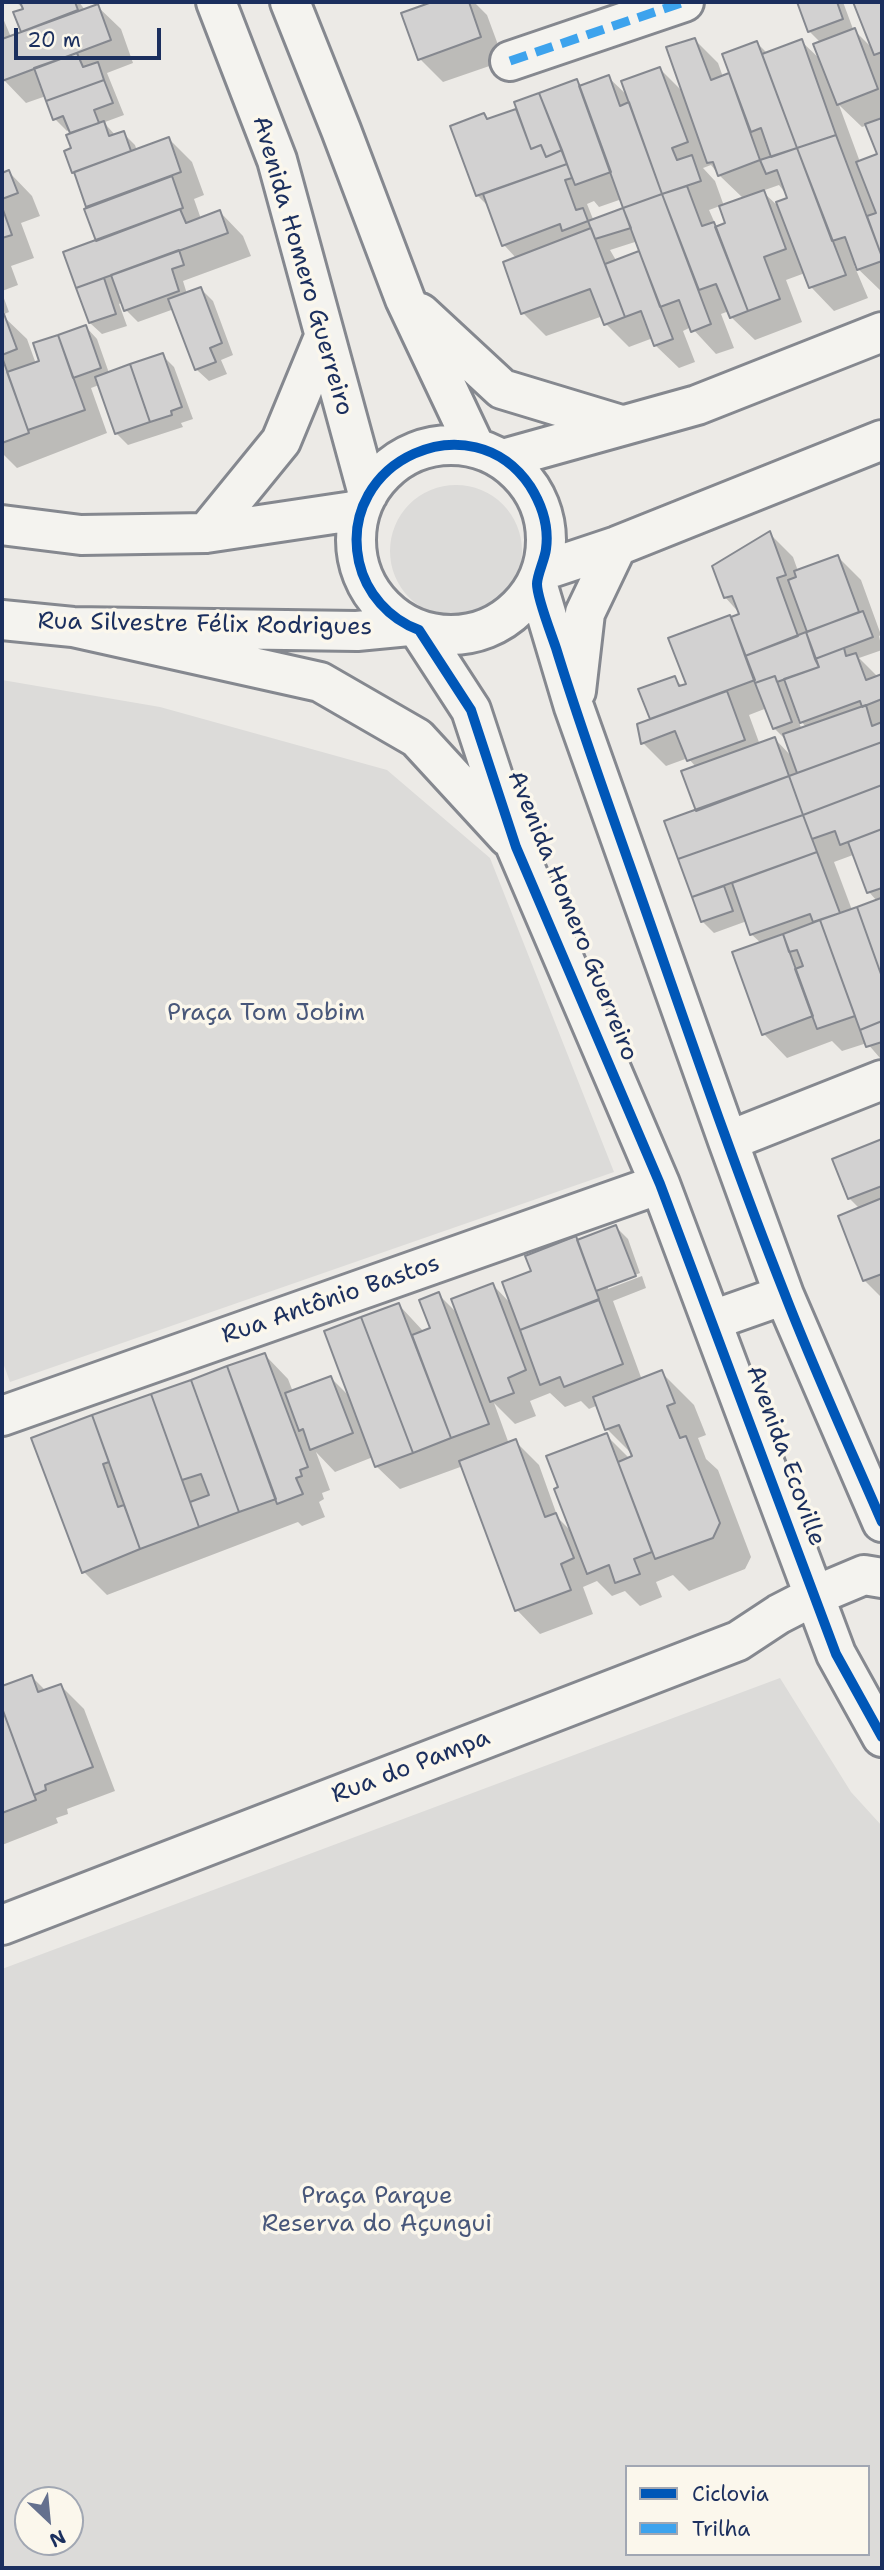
<!DOCTYPE html>
<html>
<head>
<meta charset="utf-8">
<style>
	body { margin:0 }
	#map { position:relative; width:884px; height:2570px; overflow:hidden; background:#eceae6; font-family:"Shantell Sans",sans-serif }
	canvas { display:block }
	.frame { position:absolute; inset:0; border:4px solid #1b2f5e; pointer-events:none }
	.legend { position:absolute; left:625px; top:2465px; width:245px; height:91px; box-sizing:border-box; background:#fbf7ec; border:2px solid #a1a7b3; margin:0; padding:9px 12px; list-style:none; font-size:21px; color:#1b2f5e }
	.legend li { display:flex; align-items:center; gap:14px; height:35px }
	.legend b { width:35px; border:2px solid #a1a7b3 }
	.north { position:absolute; left:14px; top:2486px; width:70px; height:70px; box-sizing:border-box; background:#fbf7ec; border:2px solid #a1a7b3; border-radius:50%; rotate:154deg; font-size:19px; font-weight:700; line-height:28px; text-align:center; color:#1b2f5e }
	.north::after { content:''; display:block; margin:auto; width:24px; height:32px; background:#64708e; clip-path:polygon(50% 0,100% 100%,50% 72%,0 100%) }
	.scale { position:absolute; left:14px; top:28px; width:147px; height:32px; box-sizing:border-box; border:4px solid #1b2f5e; border-top:0; padding-left:9px; font-size:21px; line-height:24px; white-space:nowrap; color:#1b2f5e; -webkit-text-stroke:5px #fbf7ec; paint-order:stroke }
</style>
</head>
<body>
<div id="map">
<canvas width="884" height="2570"></canvas>
<div class="frame"></div>
<ul class="legend">
<li><b style="height:9px;background:#0057b8"></b>Ciclovia</li>
<li><b style="height:9px;background:#3da3ed"></b>Trilha</li>
</ul>
<div class="north">N</div>
<div class="scale">20 m</div>
</div>
<script>
const g = document.querySelector('canvas').getContext('2d');
g.lineJoin = 'round';
function fillPath(path, color) { g.fillStyle = color; g.fill(path, 'evenodd'); }
function stroke(path, color, width, dash) { g.strokeStyle = color; g.lineWidth = width; g.lineCap = dash ? 'butt' : 'round'; g.setLineDash(dash || []); g.stroke(path); }
function label(font, color, halo, rows, align = 'center') {
  g.font = font + ' "Shantell Sans",sans-serif'; g.lineWidth = 7; g.setLineDash([]); g.textBaseline = 'middle'; g.strokeStyle = halo; g.fillStyle = color; for (const [text, x, y, turn = 0] of rows) {
    g.save(); g.translate(x, y); g.rotate((+turn || 0) * Math.PI / 180); g.textAlign = isNaN(turn) ? turn : align; if (halo) g.strokeText(text, 0, 0); g.fillText(text, 0, 0); g.restore();
  }
}
const green = new Path2D(`
	M390 551a66 66 0 1 1 132 0a66 66 0 1 1-132 0Z
	M2,680L160,707L387,770L490,858L614,1172L10,1382L2,1360Z
	M780,1678L851,1792L882,1826V2568H2V1969ZM627,2467H868V2554H627ZM28,2500H70V2542H28Z`);
const shadow = new Path2D(`
	M16,2H79L85,10L97,6L121,29L133,63L107,73L124,115L105,122L107,126L116,136L123,133L135,145L137,151L169,139L192,162L204,195L194,199L201,219L220,212L243,236L251,256L183,281L187,294L201,289L213,301L233,355L221,360L227,374L209,381L197,370L174,309L138,322L126,310L123,302L119,304L127,326L102,334L90,323L66,253L98,242L77,175L73,172L72,134L70,129L67,131L55,119L46,96L26,103L2,78V16L11,37L23,33L16,13L25,10Z
	M437,2H474L487,15L504,61L443,82L420,59L403,14Z
	M802,2H843L853,29L873,49L855,2H882V61L880,59L882,65V292L854,265L868,298L834,311L811,287L805,273L786,280L802,322L755,340L731,317L729,311L721,314L734,348L716,354L691,327L683,331L695,362L679,368L655,345L653,338L629,347L606,324L603,316L546,336L523,313L517,259L504,245L490,208L477,195L488,121L516,111L521,116L577,81L583,87L608,77L630,98L660,69L684,93L695,40L718,63L723,77L731,74L757,43L768,54L801,41L823,62L821,43L809,31L799,3ZM839,105L862,127L868,125L879,155L860,162ZM711,165L719,175L744,199L724,206L715,181L703,168ZM779,185L790,199L781,209L762,191ZM622,199L628,216L593,219L587,204L594,201L599,207ZM720,206L728,224L717,228L709,210ZM638,241L642,252L617,262L610,250Z
	M9,172L32,196L40,216L21,223L34,258L11,266L18,285L2,291V175Z
	M2,293L9,312L2,315L27,339L36,364L86,327L97,339L109,373L162,355L174,367L193,419L181,423L183,427L128,445L116,433L99,385L91,388L107,433L17,468L2,453Z
	M769,533L793,557L798,571L838,557L861,580L881,635L879,636L882,650L859,658L878,677L882,676V1057L880,1058L867,1043L842,1051L832,1041L787,1058L764,1034L734,953L761,943L751,934L747,921L714,933L702,921L667,823L698,812L696,767L688,758L666,766L643,743L652,720L641,690L674,678L683,687L688,685L670,639L741,615L725,597ZM767,708L774,728L786,740L794,759L775,739L760,745L749,715ZM797,717L807,728L802,730ZM853,855L869,892L877,901L852,910L834,862Z
	M882,1141V1298L865,1281L840,1217L860,1209L849,1198L835,1160Z
	M616,1227L628,1239L640,1273L608,1285V1289L642,1276L646,1288L613,1301L642,1380L662,1373L694,1405L706,1435L698,1438L706,1459L718,1470L751,1557L745,1569L689,1591L673,1575L656,1582L662,1597L640,1606L625,1591L612,1596L597,1581L583,1587L593,1614L540,1634L517,1610L463,1466L400,1489L376,1466L373,1457L335,1472L316,1452L330,1490L322,1493L324,1499L319,1502L325,1517L302,1526L298,1522L107,1595L84,1572L33,1439L265,1355L288,1379L293,1392L331,1378L351,1398L399,1305L424,1332L432,1329L438,1294L460,1316L493,1285L512,1305L533,1272L578,1241ZM550,1393L565,1407L581,1401L589,1409L598,1405L607,1429L635,1457L630,1459L606,1435L572,1532L558,1518L539,1465L515,1441L509,1444L494,1403L515,1424L536,1416L530,1401Z
	M32,1677L46,1691L61,1686L84,1709L115,1791L67,1809L68,1814L56,1818L58,1823L2,1845V1688Z`);
const building = new Path2D(`
	M20,2H75L78,10L21,32L13,12L23,9Z
	M432,2H469L481,37L418,60L401,13Z
	M797,2H837L843,19L808,32Z
	M853,2H882V52L874,55Z
	M98,4L111,40L2,81V39Z
	M855,28L878,89L837,105L813,44Z
	M695,38L711,80L729,73L760,160L718,176L713,162L707,163L666,47Z
	M802,39L836,135L797,148L762,54Z
	M757,41L797,148L771,157L761,128L751,132L722,54Z
	M77,53L83,67L98,62L104,80L46,101L34,68Z
	M660,67L688,142L672,148L677,160L692,155L701,181L662,194L621,81Z
	M609,75L620,106L629,102L662,194L623,208L579,86Z
	M577,79L611,172L575,185L539,93Z
	M104,80L113,103L94,110L99,123L70,133L63,116L53,120L46,101Z
	M539,93L562,150L546,157L541,145L531,149L514,102Z
	M516,109L531,149L541,145L546,157L562,150L567,164L476,196L450,126L484,113L487,119Z
	M882,118V257L867,216L876,213L856,162L877,154L865,124Z
	M104,121L109,136L124,131L131,151L72,173L64,151L71,148L66,135Z
	M836,135L882,257V261L857,270L845,237L832,241L797,148Z
	M169,137L181,172L86,207L74,172Z
	M797,148L846,275L809,288L776,202L787,198L777,170L766,174L760,160Z
	M567,164L572,178L565,180L576,210L583,208L588,221L562,231L560,224L502,246L483,194Z
	M9,170L18,193L2,199V173Z
	M172,176L183,208L96,241L84,209Z
	M687,186L702,226L714,222L748,311L730,318L716,284L699,290L662,194Z
	M764,190L786,249L764,257L780,299L748,311L715,227L725,223L719,206Z
	M662,194L711,324L691,332L679,300L660,307L623,208Z
	M2,207L12,235L2,238Z
	M623,208L631,228L595,239L588,221Z
	M180,209L186,223L220,210L228,233L76,288L63,252Z
	M591,228L625,317L604,325L590,289L521,314L503,262Z
	M179,250L184,265L172,269L179,291L124,311L111,275Z
	M639,251L673,339L654,346L641,311L625,317L605,264Z
	M104,278L116,314L89,323L76,288Z
	M201,287L222,343L210,348L216,362L195,370L168,299Z
	M4,314L17,349L2,355V315Z
	M86,325L101,368L73,378L58,335Z
	M58,335L85,410L28,430L7,372L39,361L33,343Z
	M163,353L182,407L171,411L172,415L150,422L130,364Z
	M2,357L29,433L2,443Z
	M130,364L150,422L115,434L95,377Z
	M770,531L786,575L777,578L798,636L745,656L731,617L739,614L732,596L724,598L712,566Z
	M838,555L859,612L807,632L788,580L796,577L794,571Z
	M863,611L873,637L815,659L806,632Z
	M730,615L755,680L650,719L638,689L675,676L679,686L686,684L668,638Z
	M806,632L819,667L777,682L775,676L755,683L745,656Z
	M844,648L846,656L856,653L866,680L882,674V699L862,707L860,701L800,723L784,679L819,667L815,659Z
	M775,676L792,722L773,729L755,683Z
	M727,691L745,740L687,761L675,731L641,744L637,724Z
	M866,705L872,726L882,722V742L797,773L783,734Z
	M775,737L789,776L696,811L681,771Z
	M882,742V785L803,815L789,776Z
	M789,776L803,815L678,859L664,821Z
	M882,785V829L840,845L835,831L812,839L803,815Z
	M803,815L817,852L692,897L678,859Z
	M882,829V888L867,893L848,842Z
	M817,852L840,913L813,922L810,914L750,935L732,883Z
	M724,886L733,911L701,922L692,897Z
	M881,898L882,901V977L857,907Z
	M857,907L882,977V1021L860,1030L820,920Z
	M820,920L855,1016L817,1029L795,969L803,966L797,950L789,952L783,934Z
	M783,934L813,1016L762,1035L732,952Z
	M882,1021V1042L866,1047L860,1030Z
	M882,1139V1186L848,1199L832,1159Z
	M882,1198V1274L863,1281L838,1216Z
	M616,1225L636,1276L596,1291L577,1240Z
	M576,1236L599,1299L520,1330L502,1282L531,1271L525,1256Z
	M493,1283L526,1370L508,1378L514,1393L490,1402L451,1299Z
	M439,1292L489,1424L451,1438L412,1335L430,1328L419,1300Z
	M599,1300L623,1364L564,1387L560,1377L540,1385L520,1330Z
	M399,1303L451,1438L413,1453L361,1317Z
	M361,1317L413,1453L375,1467L324,1331Z
	M265,1353L308,1467L300,1470L302,1476L296,1478L303,1494L277,1504L227,1366Z
	M227,1366L276,1499L239,1512L191,1380Z
	M662,1370L675,1403L667,1406L680,1438L686,1436L720,1523L713,1538L655,1559L618,1462L632,1456L619,1425L605,1430L593,1397Z
	M331,1376L353,1433L310,1450L303,1429L299,1431L285,1393Z
	M191,1380L239,1512L199,1527L190,1502L209,1495L201,1474L182,1480L151,1394Z
	M151,1394L199,1527L140,1549L92,1415Z
	M92,1415L109,1462L103,1464L118,1507L124,1505L140,1549L82,1573L31,1438Z
	M607,1433L652,1552L634,1559L640,1574L615,1583L609,1565L587,1574L554,1489L558,1487L546,1456Z
	M516,1439L545,1517L556,1513L574,1558L561,1564L571,1590L515,1611L459,1461Z
	M32,1675L38,1692L61,1684L93,1767L45,1785L46,1790L34,1795L2,1708V1686Z
	M2,1708L36,1800L2,1813Z`);
const minor = new Path2D(`
	M216,2L277,160L368,494
	M290,2L341,130L405,299L475,447
	M510,61L684,2
	M420,313L502,389L621,425
	M356 540a95 95 0 1 1 190 0a95 95 0 1 1-190 0Z
	M503,459L697,405L882,332
	M2,525L81,535L206,533L360,510
	M206,533L281,441L324,337
	M542,571L617,546L882,440
	M537,583L574,707L728,1141L784,1295L882,1522
	M2,620L73,627L357,631L409,626
	M73,627L320,682L417,738L508,837
	M419,630L471,710L516,847L660,1184L836,1654L882,1737
	M576,691L585,613L617,546
	M728,1141L882,1080
	M713,1320L784,1295
	M2,1416L660,1184
	M2,1925L738,1641L779,1614L814,1596L864,1575L882,1578`);
const quiet = new Path2D(`
	M510,61L684,2`);
const cycleway = new Path2D(`
	M882,1522C849,1446 814,1370 784,1292C728,1151 680,1007 629,863C604,792 578,720 556,648C551,633 537,598 537,584C537,575 545,559 546,549C549,527 542,505 530,486C472,400 337,460 359,562C366,593 389,619 419,630L471,710L516,847L660,1184L836,1654L882,1737`);
const streetNames = [
	["Avenida Homero Guerreiro",302,266,74],
	["Rua Silvestre Félix Rodrigues",205,625,1],
	["Avenida Homero Guerreiro",572,916,68],
	["Rua Antônio Bastos",331,1300,-19],
	["Avenida Ecoville",785,1456,70],
	["Rua do Pampa",411,1767,-21]
];
const parkNames = [
	["Praça Tom Jobim",266,1014],
	["Praça Parque",377,2197],
	["Reserva do Açungui",377,2225]
];
fillPath(green, '#dcdbd9');
fillPath(shadow, '#0003');
fillPath(building, '#d2d1d1');
stroke(building, '#85888f', 2);
stroke(minor, '#85888f', 44);
stroke(minor, '#f4f3ef', 38);
stroke(quiet, '#3da3ed', 9, [18, 9]);
stroke(cycleway, '#0057b8', 10);
label('24px', '#1b2f5e', '#fbf7ec', streetNames);
label('24px', '#48577a', '#fbf7ec', parkNames);
</script>
</body>
</html>
